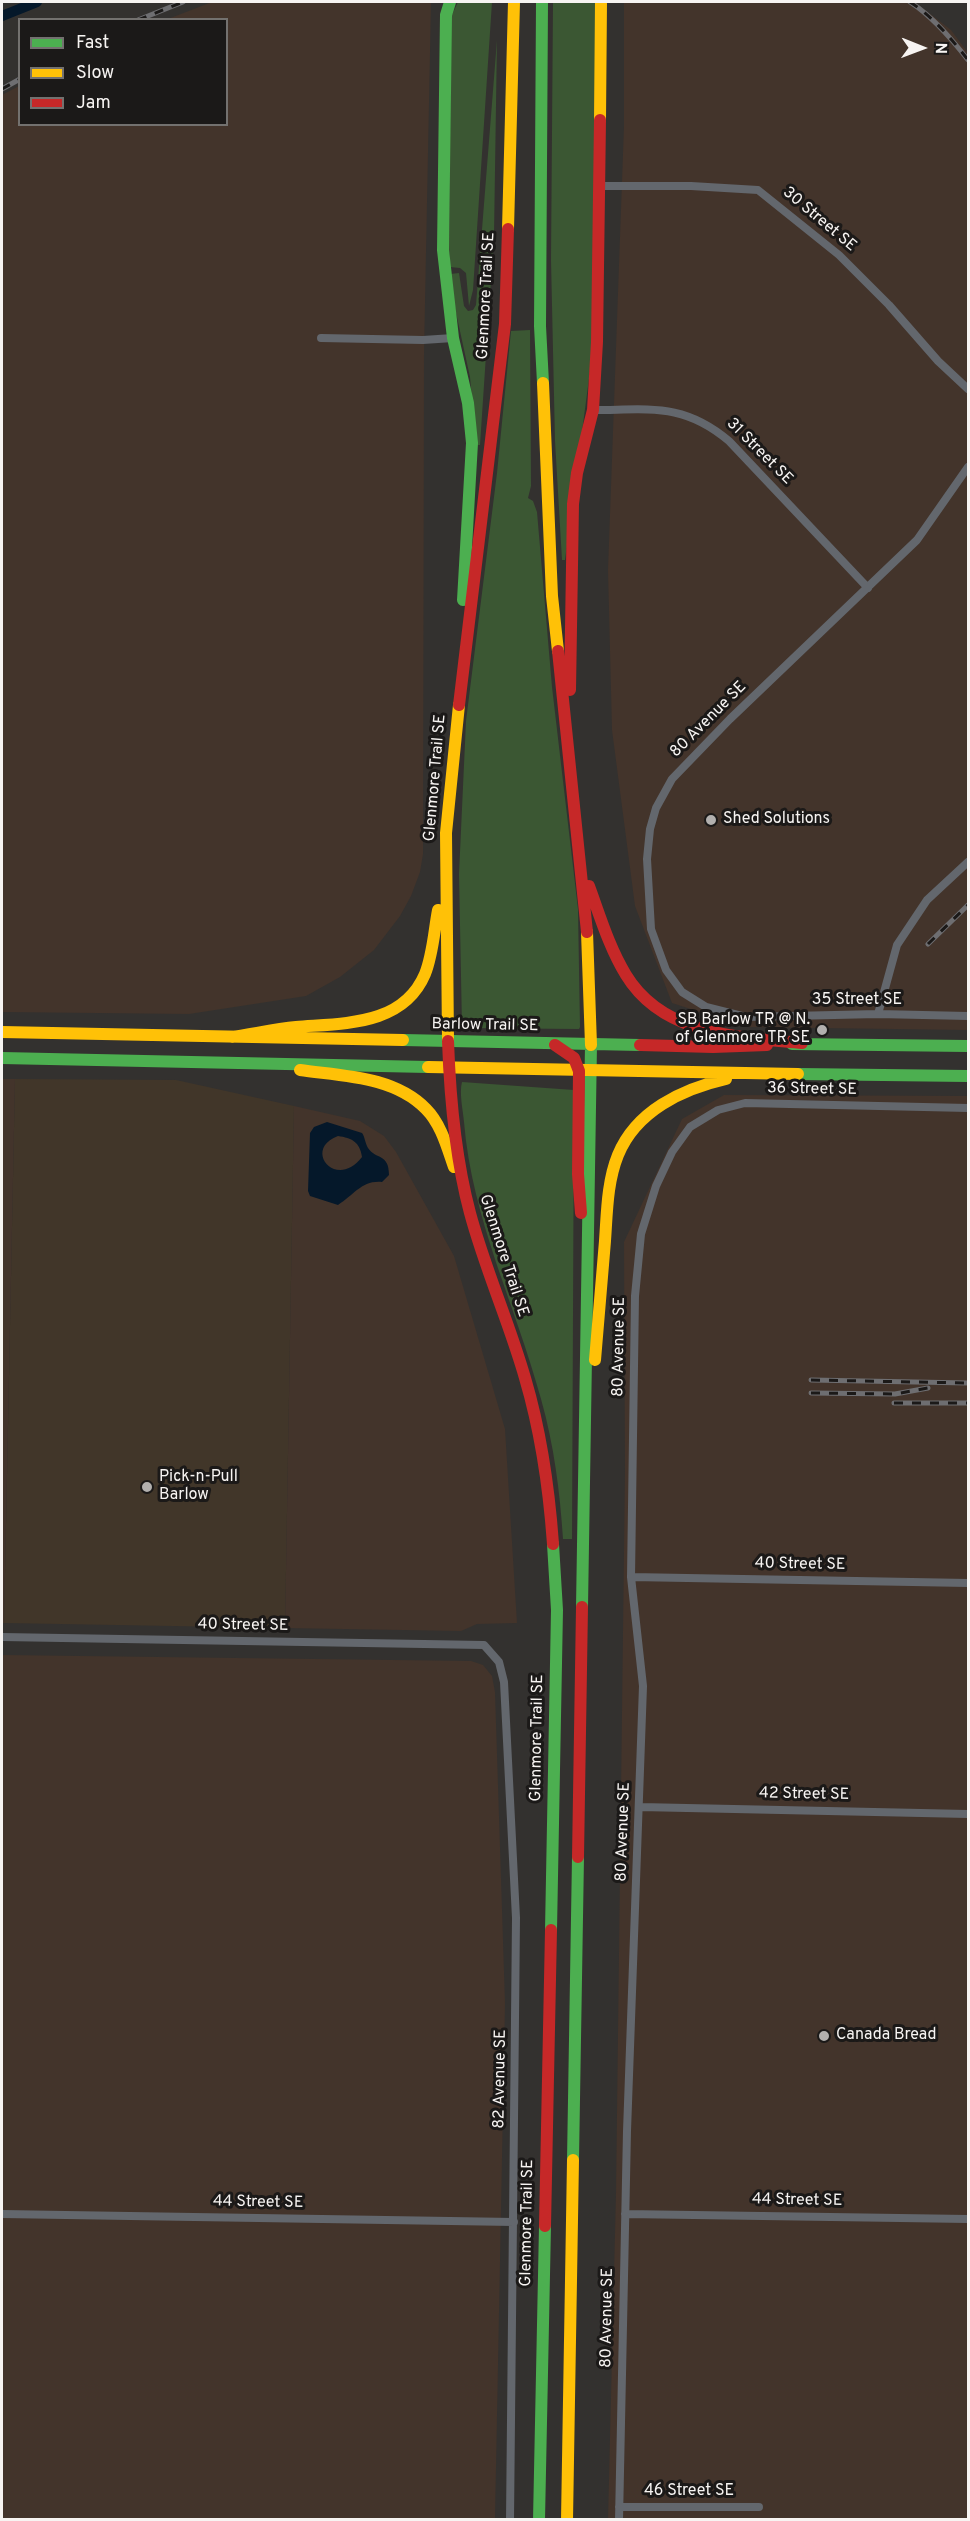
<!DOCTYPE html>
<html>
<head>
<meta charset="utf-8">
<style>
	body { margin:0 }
	#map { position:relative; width:970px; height:2521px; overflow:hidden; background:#33312f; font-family:Overpass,sans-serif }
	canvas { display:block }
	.frame { position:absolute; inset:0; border:3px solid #f7f4f2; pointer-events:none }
	.legend { position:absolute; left:18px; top:18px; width:210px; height:108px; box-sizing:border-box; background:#1b1918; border:2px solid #73716f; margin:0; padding:8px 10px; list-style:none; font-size:18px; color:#f7f4f2 }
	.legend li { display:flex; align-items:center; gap:12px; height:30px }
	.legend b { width:30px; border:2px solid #73716f }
	.north { position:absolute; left:892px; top:18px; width:60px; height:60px; -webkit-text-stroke:4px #1b1918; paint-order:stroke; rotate:91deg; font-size:16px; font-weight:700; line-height:24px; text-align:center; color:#f7f4f2 }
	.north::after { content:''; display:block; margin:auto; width:21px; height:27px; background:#f7f4f2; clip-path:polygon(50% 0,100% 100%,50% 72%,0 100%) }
</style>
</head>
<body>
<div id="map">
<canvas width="970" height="2521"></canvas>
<div class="frame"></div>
<ul class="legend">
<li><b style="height:8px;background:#4caf50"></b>Fast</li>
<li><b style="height:8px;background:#ffc107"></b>Slow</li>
<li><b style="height:8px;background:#c62828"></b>Jam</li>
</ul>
<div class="north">N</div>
</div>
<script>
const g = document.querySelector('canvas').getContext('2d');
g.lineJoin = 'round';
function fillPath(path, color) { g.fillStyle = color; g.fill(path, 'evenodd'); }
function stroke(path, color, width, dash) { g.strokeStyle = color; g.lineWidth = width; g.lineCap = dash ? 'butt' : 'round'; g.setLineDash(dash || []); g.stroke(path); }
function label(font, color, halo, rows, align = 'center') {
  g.font = font + ' Overpass,sans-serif'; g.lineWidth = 6; g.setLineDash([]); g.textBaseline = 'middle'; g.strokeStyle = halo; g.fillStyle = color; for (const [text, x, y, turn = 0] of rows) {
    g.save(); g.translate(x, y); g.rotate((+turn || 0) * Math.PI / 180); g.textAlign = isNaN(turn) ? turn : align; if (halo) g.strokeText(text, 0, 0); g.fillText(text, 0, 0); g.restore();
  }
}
const commercial = new Path2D(`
	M15,1079L176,1080L294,1106L285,1628L4,1623Z`);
const industrial = new Path2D(`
	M212,2H431L424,353L423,854L420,872L411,896L400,916L374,950L340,977L306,996L189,1014L2,1012V95L19,86L20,124H226V20L168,19Z
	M624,2H915L951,30L968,53V1030L746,1027L672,1003L635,906L612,730L608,570L624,126Z
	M2,1079H15L4,1623H2Z
	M724,1095L968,1096V2519L608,2520L616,2193L625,1471L624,1242L682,1119Z
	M294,1106L360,1121L384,1136L396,1152L454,1256L505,1429L517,1623L477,1624L461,1631L285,1628Z
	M2,1655L471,1661L483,1665L492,1676L495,1692L505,2003L495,2519L2,2520Z`);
const green = new Path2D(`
	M458,2H492L473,290L469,306L466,273L460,268L450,267L449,248L451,17Z
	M553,2H595L598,12L592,356L565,560H562L555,441L551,260Z
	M497,40L494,235L480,445H476L470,377L453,299L450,274L459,273L464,306L468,311L473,310L476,305Z
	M530,330L531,486L528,498L533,501L537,512L552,687L578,909L580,1027L579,1029L464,1028L462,1027L459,874L466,721L497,473L511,331Z
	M462,1082L574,1090L572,1539H563C560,1492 554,1445 541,1399C516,1306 472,1220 464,1122C463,1110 459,1093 462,1082Z`);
const water = new Path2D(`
	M327,1122L362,1133C365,1137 365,1143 368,1148C376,1160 389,1153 389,1175L382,1182C362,1180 354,1195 338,1205L310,1196L308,1191L310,1133L314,1127ZM338,1136C352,1138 360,1142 362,1157C336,1191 302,1149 338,1136Z`);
const canal = new Path2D(`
	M2,16L37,2`);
const street = new Path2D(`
	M600,186H691L758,190L839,255L889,305L938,361L968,389
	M321,338L423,340L453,338
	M593,410C649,410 683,402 729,441L868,588
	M968,467L917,540L730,719L672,779L656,808L650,829L647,859L651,929L666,970L682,992L706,1007L746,1017L878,1014L968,1016
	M878,1014L897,945L927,900L968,862
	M631,1577L968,1583
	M2,1637L484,1645L499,1662L504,1682L516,1918L510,2520
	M640,1807L968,1814
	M2,2214L514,2222
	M625,2214L968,2219
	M619,2507H759
	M619,2520L627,2131L643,1686L631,1577L635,1296L641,1234L656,1186L672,1152L690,1127L718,1110L745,1103L968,1108`);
const fast = new Path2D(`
	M450,2L446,15L443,250L453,338
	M542,2L540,326L543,383
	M453,338L468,403L472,443L463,600
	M403,1040L640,1045
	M792,1044L968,1046
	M2,1058L428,1067
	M798,1074L968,1076
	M582,1607L591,1045
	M551,1930L557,1610L553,1544
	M573,2160L578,1857
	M539,2520L545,2226`);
const slow = new Path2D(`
	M600,120L601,2
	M508,229L514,2
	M543,383L552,596L558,651
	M587,932L591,1045
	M2,1032L403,1040
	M232,1037C253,1034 275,1029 296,1027C344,1023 403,1026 425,974C433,954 434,931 438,910
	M448,1041L446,833L459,705
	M428,1067L798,1074
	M300,1070C342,1076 394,1076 426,1109C441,1124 447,1147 454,1167
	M595,1360C598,1320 602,1281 605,1241C607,1213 607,1182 618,1155C636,1111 682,1089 726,1079
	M567,2520L573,2160`);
const jam = new Path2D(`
	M593,410L597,342L600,120
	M558,651L587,932
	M570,690L573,504L577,473L593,410
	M459,705L505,324L508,229
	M589,886C600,916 609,947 626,975C663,1036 739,1037 802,1043
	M448,1041C450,1099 455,1157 470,1213C485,1269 509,1322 525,1378C541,1432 549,1488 553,1544
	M555,1045L574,1058L579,1071L578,1174L581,1213
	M640,1045L713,1047L767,1045
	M578,1857L582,1607
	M545,2226L551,1930`);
const rail = new Path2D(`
	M910,2C933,17 951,38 968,60
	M138,20L183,2
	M2,89L20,79
	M928,944L968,905
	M811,1380L968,1383
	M811,1393L895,1394L928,1388
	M894,1403H968`);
const markers = [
	[711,820,6,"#b2b0ae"],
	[822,1030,6,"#b2b0ae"],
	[147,1487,6,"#b2b0ae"],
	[824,2036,6,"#b2b0ae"]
];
const streetNames = [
	["30 Street SE",819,220,40],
	["Glenmore Trail SE",487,296,-87],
	["31 Street SE",759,452,45],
	["80 Avenue SE",709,720,-45],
	["Glenmore Trail SE",436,778,-85],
	["35 Street SE",857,1001],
	["Barlow Trail SE",485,1026,1],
	["36 Street SE",812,1090,1],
	["Glenmore Trail SE",503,1256,72],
	["80 Avenue SE",620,1347,-89],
	["40 Street SE",800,1565,1],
	["40 Street SE",243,1626,1],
	["Glenmore Trail SE",538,1738,-89],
	["42 Street SE",804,1795,1],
	["80 Avenue SE",624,1832,-88],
	["82 Avenue SE",501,2079,-89],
	["44 Street SE",797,2201,1],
	["44 Street SE",258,2203,1],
	["Glenmore Trail SE",528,2223,-89],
	["80 Avenue SE",608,2318,-89],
	["46 Street SE",689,2492]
];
const poiNames = [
	["Shed Solutions",723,820],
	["SB Barlow TR @ N.",810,1021,"right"],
	["of Glenmore TR SE",810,1039,"right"],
	["Pick-n-Pull",159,1478],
	["Barlow",159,1496],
	["Canada Bread",836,2036]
];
fillPath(commercial, '#413629');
fillPath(industrial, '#43342b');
fillPath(green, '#3b5733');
fillPath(water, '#05182a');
stroke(canal, '#05182a', 10);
stroke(street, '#63676d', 8);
stroke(fast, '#4caf50', 12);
stroke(slow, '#ffc107', 12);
stroke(jam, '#c62828', 12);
stroke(rail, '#6e6e71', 5);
stroke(rail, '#1b1918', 3, [9]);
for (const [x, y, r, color] of markers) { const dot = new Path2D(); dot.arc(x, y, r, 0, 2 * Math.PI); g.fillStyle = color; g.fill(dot); stroke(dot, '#1b1918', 2); }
label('16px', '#f7f4f2', '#1b1918', streetNames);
label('16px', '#f7f4f2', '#1b1918', poiNames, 'left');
</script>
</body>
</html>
